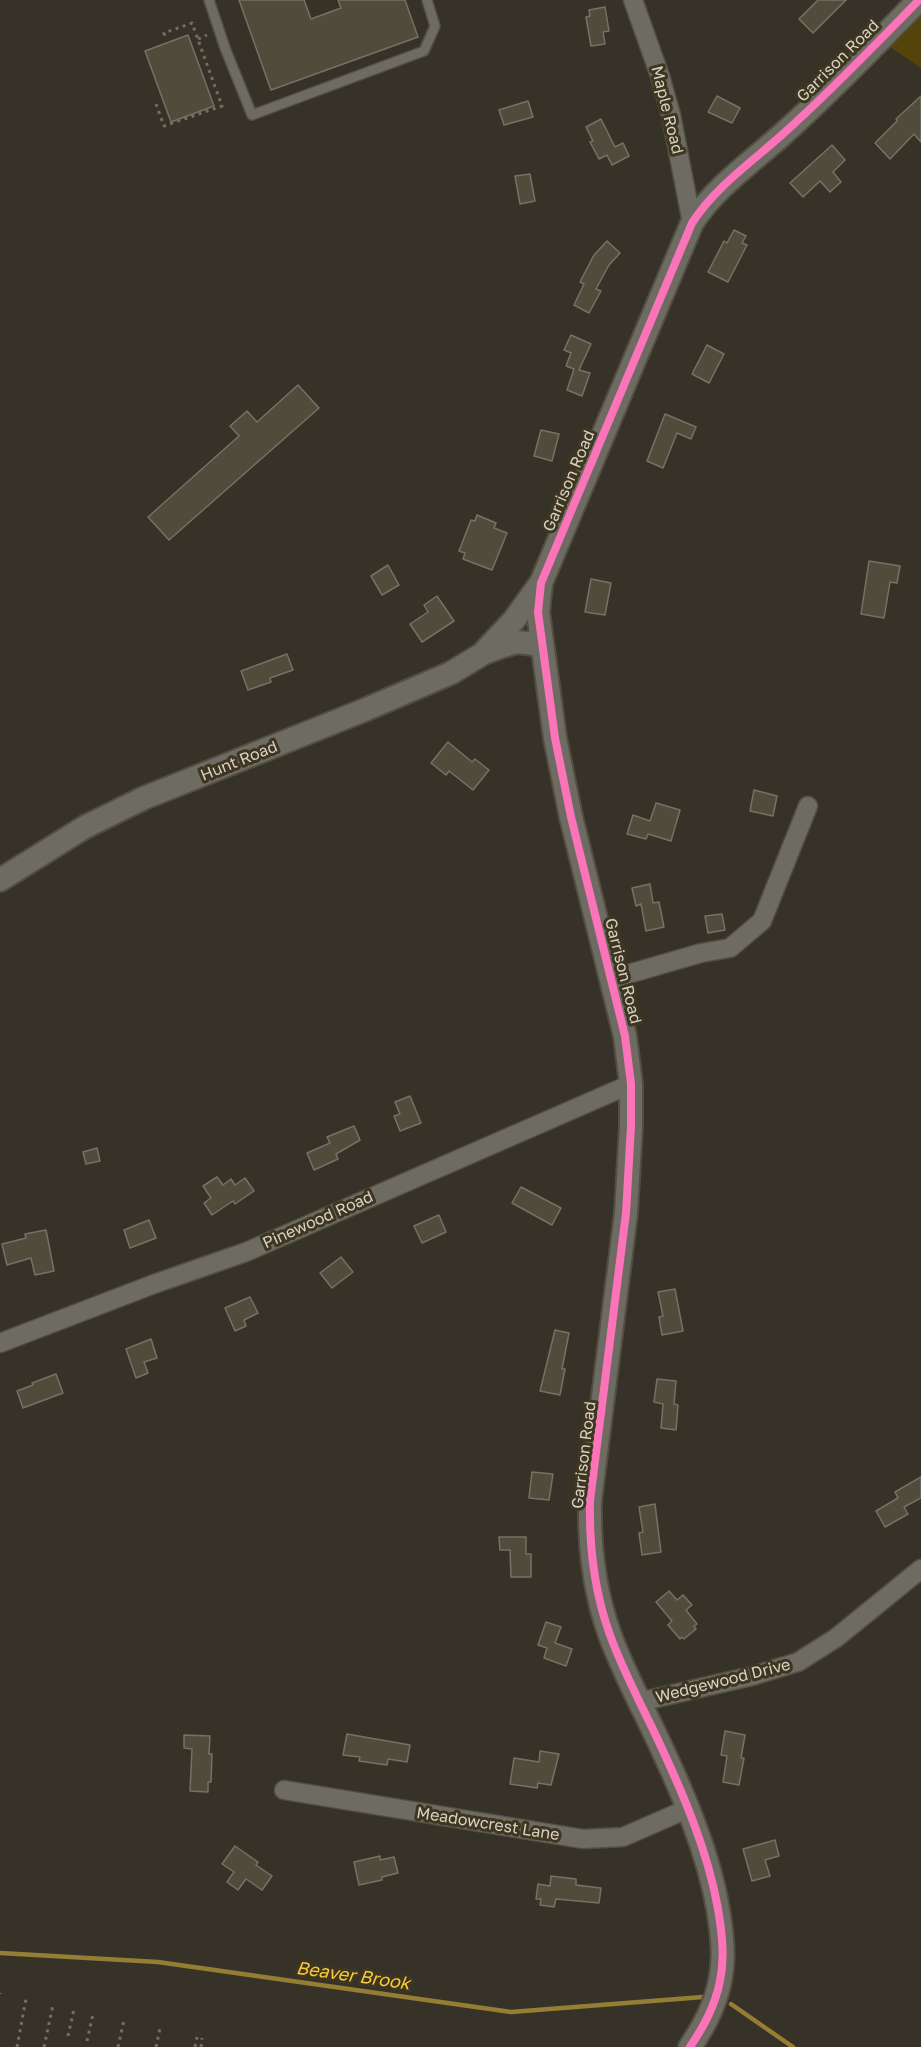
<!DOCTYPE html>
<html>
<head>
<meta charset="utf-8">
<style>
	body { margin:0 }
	canvas { display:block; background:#373227 }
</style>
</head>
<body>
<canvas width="921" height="2047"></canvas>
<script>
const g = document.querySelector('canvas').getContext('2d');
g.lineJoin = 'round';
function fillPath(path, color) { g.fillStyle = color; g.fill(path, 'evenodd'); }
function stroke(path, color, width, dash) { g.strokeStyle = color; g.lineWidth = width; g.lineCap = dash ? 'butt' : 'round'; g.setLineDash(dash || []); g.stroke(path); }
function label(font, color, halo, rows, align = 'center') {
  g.font = font + ' "Golos Text",sans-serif'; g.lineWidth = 6; g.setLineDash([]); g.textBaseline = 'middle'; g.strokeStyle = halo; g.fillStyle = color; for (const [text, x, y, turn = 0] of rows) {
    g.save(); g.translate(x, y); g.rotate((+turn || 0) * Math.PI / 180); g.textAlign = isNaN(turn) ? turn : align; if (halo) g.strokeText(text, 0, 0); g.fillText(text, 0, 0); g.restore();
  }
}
const green = new Path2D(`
	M921,10V68L887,45Z`);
const stream = new Path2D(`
	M0,1953L158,1962L511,2012L703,1997
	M731,2004L793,2047`);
const building = new Path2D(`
	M239,0H304L311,19L341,8L338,0H405L418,37L271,90Z
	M818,0H846L813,33L799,19Z
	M605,7L609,31L603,32L605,44L591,46L586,17L590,16L589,10Z
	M188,35L214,106L171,122L145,51Z
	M717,96L740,108L732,123L708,112Z
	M921,96V142L914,134L890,159L875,143L897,121L896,119Z
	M528,101L533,117L504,125L499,110Z
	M601,119L615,147L623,143L629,156L612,165L607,155L599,159L590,142L593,141L586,127Z
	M832,145L845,160L833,172L841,182L830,192L820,181L803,197L790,183Z
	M530,174L535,201L520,204L515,176Z
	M734,230L746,236L742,243L747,245L728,282L708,272L724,241L727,243Z
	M607,241L620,253L609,265L596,289L601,291L589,313L574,305L584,284L580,282L594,255Z
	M571,335L591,344L579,370L590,373L582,396L567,390L574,369L566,366L571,353L564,350Z
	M707,345L724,354L709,383L692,374Z
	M298,385L319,408L169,540L148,517L239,436L230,426L247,411L257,422Z
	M665,414L696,427L691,439L677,433L663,468L647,461Z
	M541,430L559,434L552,461L534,456Z
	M477,515L496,523L494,528L507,533L492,570L463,559L465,553L459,551L471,520L475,521Z
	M869,561L900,566L897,583L890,582L884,618L861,614Z
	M388,565L399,585L382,595L371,576Z
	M591,579L611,583L605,615L585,612Z
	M437,596L454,621L422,642L410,624L428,612L424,605Z
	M287,654L293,670L270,678L271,682L248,690L241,671Z
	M448,742L472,762L475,759L489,770L473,790L449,771L446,775L431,763Z
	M754,790L777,796L773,816L750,811Z
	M656,803L680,810L671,841L648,834L646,839L627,834L633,815L650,821Z
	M650,884L653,903L659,902L664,927L646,931L641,904L636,906L632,888Z
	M722,914L725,930L708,933L705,916Z
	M410,1096L421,1123L400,1131L394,1116L400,1114L395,1102Z
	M354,1126L360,1140L336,1154L338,1159L314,1170L307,1153L330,1143L327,1137Z
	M97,1148L100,1161L86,1164L83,1152Z
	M217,1177L223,1185L231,1179L235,1185L245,1178L254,1191L235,1204L233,1201L212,1215L204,1203L211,1198L203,1186Z
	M521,1187L561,1208L552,1225L512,1203Z
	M439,1215L446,1232L422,1243L414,1226Z
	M149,1220L156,1238L130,1248L124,1230Z
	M46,1230L54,1271L35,1275L31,1258L7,1265L2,1244L26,1238L25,1234Z
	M341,1257L353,1272L332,1288L320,1273Z
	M675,1289L683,1331L662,1335L659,1317L663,1316L658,1292Z
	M250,1297L258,1313L244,1320L246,1326L235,1331L225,1308Z
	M555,1330L569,1333L562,1369H565L560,1395L540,1391Z
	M151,1339L157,1358L144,1362L148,1373L136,1378L126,1349Z
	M56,1374L63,1393L23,1408L17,1391L33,1385L32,1383Z
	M657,1379L676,1381L674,1404L678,1405L676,1430L661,1428L663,1404L654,1402Z
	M532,1472L553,1474L549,1500L529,1498Z
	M921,1477V1498L904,1507L908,1514L885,1527L876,1511L898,1498L895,1492Z
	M655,1504L661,1552L642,1555L639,1533L643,1532L639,1507Z
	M499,1537H526V1554H531V1577H511L510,1550H500Z
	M669,1591L677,1600L683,1595L692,1605L686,1610L697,1624L694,1626L696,1629L684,1639L682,1637L680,1639L668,1625L672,1621L656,1602Z
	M546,1622L561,1627L555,1643L572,1649L566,1666L544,1658L547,1648L538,1645Z
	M725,1731L745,1735L741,1758H744L739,1785L723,1782L727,1756L721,1755Z
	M347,1734L410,1745L407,1762L388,1759L387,1765L359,1761L360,1757L343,1755Z
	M184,1735L210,1736L209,1754H212L211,1782H208V1792L190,1791L192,1749L184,1748Z
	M540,1751L559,1754L551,1785L538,1783L537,1788L510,1784L514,1758L539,1762Z
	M775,1840L779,1856L765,1860L770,1876L752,1881L743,1849Z
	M235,1846L258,1862L256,1865L272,1876L262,1890L246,1879L238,1890L227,1882L234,1872L222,1864Z
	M380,1856V1860L394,1857L398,1873L382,1877V1880L359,1885L354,1862Z
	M551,1876L576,1879V1885L601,1888L599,1903L556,1899L554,1907L540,1905L541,1899H536L538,1884L550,1886Z`);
const path = new Path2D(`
	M198,39L207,35
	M156,104L164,126L222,106L192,23L164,33L166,39
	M0,1994V1993
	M68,2036L74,2009
	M87,2041L93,2014
	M17,2047L26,1999
	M44,2047L53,2005
	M118,2047L124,2020
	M156,2047L160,2028
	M195,2047L197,2037
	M201,2047L202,2038`);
const service = new Path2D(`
	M209,0L225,48L252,115L424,51L435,26L427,0`);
const minor = new Path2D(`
	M633,0L660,76L671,115L692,223
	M611,979L701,953L730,948L762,921L808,806
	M0,1343L154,1284L246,1252L631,1084
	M639,1702L752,1676L798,1662L836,1638L921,1569
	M284,1790L583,1839L623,1837L687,1809`);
const tertiary = new Path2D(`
	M485,651L514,620L540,584
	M0,880L85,827L144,798L362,711L451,673L484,653L500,647L517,642L542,645
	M690,2047C704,2026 715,2006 720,1981C725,1957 722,1933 718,1909C708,1851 682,1791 657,1738C641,1704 623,1671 610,1635C594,1591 589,1548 590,1501L626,1213L631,1126V1084L625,1036L571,817L555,738L538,612L541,583L692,223C715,187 752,162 784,133C831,91 875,45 919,0`);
const cycleway = new Path2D(`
	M690,2047C704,2026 715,2006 720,1981C725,1957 722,1933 718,1909C708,1851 682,1791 657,1738C641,1704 623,1671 610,1635C594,1591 589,1548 590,1501L626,1213L631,1126V1084L625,1036L571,817L555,738L538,612L541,583L692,223C715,187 752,162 784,133C831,91 875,45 919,0`);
const streetNames = [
	["Garrison Road",838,61,-45],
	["Maple Road",667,110,76],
	["Garrison Road",569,481,-67],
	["Hunt Road",239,761,-22],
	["Garrison Road",623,971,76],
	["Pinewood Road",318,1220,-24],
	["Garrison Road",584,1455,-83],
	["Wedgewood Drive",723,1681,-14],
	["Meadowcrest Lane",488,1824,9]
];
const waterNames = [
	["Beaver Brook",353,1976,8]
];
fillPath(green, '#55440a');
stroke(stream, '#957d33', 4.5);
fillPath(building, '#514b3c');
stroke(building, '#757167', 1.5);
stroke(service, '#524e44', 12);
stroke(minor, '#524e44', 21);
stroke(tertiary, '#524e44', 26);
stroke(path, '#716e65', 3, [3, 4.5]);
stroke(service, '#6e6b62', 9);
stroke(minor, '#6e6b62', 18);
stroke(tertiary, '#6e6b62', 22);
stroke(cycleway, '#fb73b8', 8);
label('16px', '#d7d2c5', '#3e3620', streetNames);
label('italic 18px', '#f8cb3b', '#3e3620', waterNames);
</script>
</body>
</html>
